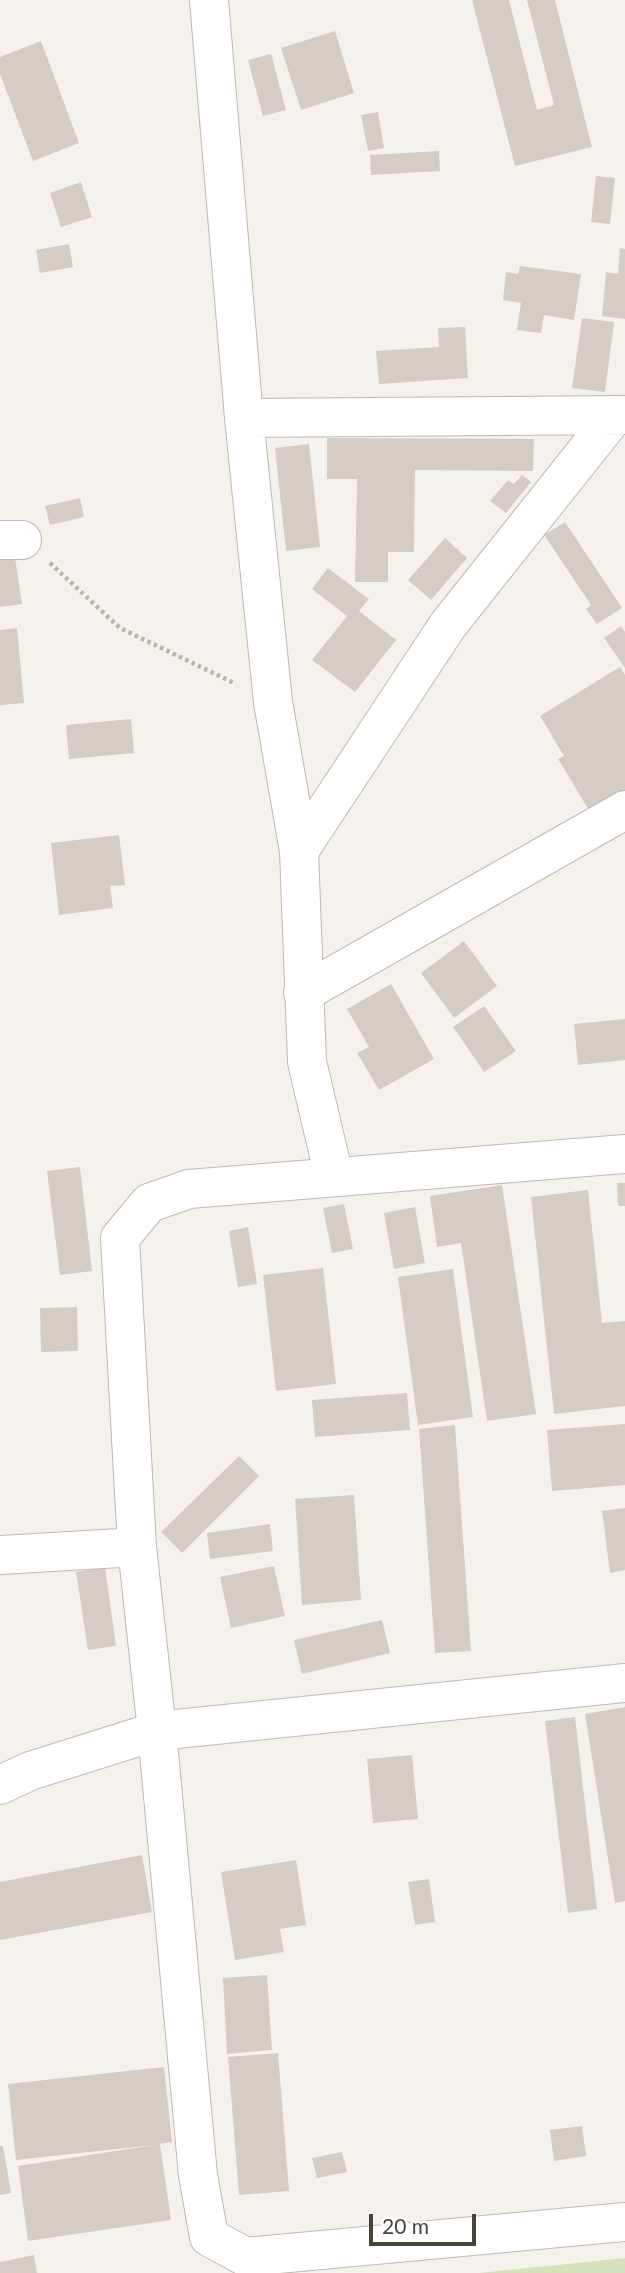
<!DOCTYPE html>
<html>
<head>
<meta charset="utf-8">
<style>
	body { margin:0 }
	#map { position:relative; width:625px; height:2273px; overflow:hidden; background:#f5f2ed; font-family:Lato,sans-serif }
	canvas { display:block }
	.scale { position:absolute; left:369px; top:2214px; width:107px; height:32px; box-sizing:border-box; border:4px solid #49423b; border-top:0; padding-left:9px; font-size:21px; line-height:24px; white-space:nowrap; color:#49423b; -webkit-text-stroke:5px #fff; paint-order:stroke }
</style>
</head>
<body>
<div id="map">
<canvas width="625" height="2273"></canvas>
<div class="scale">20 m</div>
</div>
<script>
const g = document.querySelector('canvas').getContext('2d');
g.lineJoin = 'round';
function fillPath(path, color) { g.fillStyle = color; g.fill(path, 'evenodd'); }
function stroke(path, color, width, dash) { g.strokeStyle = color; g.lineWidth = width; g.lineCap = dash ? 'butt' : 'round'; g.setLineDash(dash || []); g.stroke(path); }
const green = new Path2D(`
	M625,2258V2273H479Z`);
const building = new Path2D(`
	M472,0H509L537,110L554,105L527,0H555L592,147L515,166Z
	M335,31L354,93L301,110L281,48Z
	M41,41L79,143L33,161L0,74V57Z
	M271,54L286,110L263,116L248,60Z
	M378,112L384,148L368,151L361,115Z
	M439,151L440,171L371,175L370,155Z
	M596,176L615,178L610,224L591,222Z
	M81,182L92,217L61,227L50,193Z
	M69,244L73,267L40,273L36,250Z
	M620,248L625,249V319L602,316L606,272L618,274Z
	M520,266L581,274L574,320L544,315L541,333L517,330L521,303L503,300L506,272L518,274Z
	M582,318L614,322L605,392L572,388Z
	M465,327L468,378L379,384L376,351L439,347L438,328Z
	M327,438L534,439L533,471L415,470L414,552H388V582H355L357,479H327Z
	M309,444L320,547L286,551L275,448Z
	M522,475L531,482L506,513L490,501L508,480L514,484Z
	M80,498L84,517L50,525L45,506Z
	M565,522L622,608L597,624L586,609L591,605L544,535Z
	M445,538L467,558L431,600L408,580Z
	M14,551L22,604L0,607V554Z
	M328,568L369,599L359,611L396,640L355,692L312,660L347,616L312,589Z
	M621,626L625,632V668L604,638Z
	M17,628L24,703L0,705V630Z
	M620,667L625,675V790L590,812L558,759L564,756L540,716Z
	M131,719L134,753L69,759L66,725Z
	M119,835L125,885L110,886L113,908L59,915L51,843Z
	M464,941L497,986L454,1018L421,973Z
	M391,984L434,1059L379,1090L357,1053L369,1047L347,1009Z
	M484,1006L516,1051L484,1072L453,1027Z
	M625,1019V1060L578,1065L574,1024Z
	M80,1167L92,1271L60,1275L47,1171Z
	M617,1183H625V1206H618Z
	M502,1185L536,1414L487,1421L461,1243L437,1247L430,1196Z
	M588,1190L602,1323L625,1321V1406L554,1414L531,1197Z
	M344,1204L353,1249L332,1253L323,1208Z
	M415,1207L425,1263L394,1269L384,1213Z
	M248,1227L257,1284L238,1287L229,1231Z
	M323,1268L336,1384L276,1391L263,1275Z
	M453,1269L473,1417L418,1425L398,1277Z
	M77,1307L78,1351L41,1352L40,1308Z
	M407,1393L410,1430L315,1437L312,1400Z
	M625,1424V1485L552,1491L547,1430Z
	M455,1425L471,1651L435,1653L419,1429Z
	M239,1456L259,1476L182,1553L161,1532Z
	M354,1495L361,1600L302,1605L295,1499Z
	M625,1508V1570L610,1573L602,1511Z
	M270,1524L273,1551L210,1559L207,1533Z
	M274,1566L285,1616L231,1628L220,1577Z
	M105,1567L116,1646L88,1650L76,1572Z
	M382,1620L390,1653L302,1674L294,1640Z
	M625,1707V1901L615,1903L585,1714Z
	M575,1717L597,1909L568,1913L545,1721Z
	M412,1755L418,1819L373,1823L367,1759Z
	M142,1855L152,1912L0,1940V1882Z
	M296,1860L306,1925L280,1929L284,1952L235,1960L221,1872Z
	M429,1879L435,1922L415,1925L408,1882Z
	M267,1975L272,2050L227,2054L223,1978Z
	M278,2053L289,2191L239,2195L228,2057Z
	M164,2067L172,2142L160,2144L171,2220L28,2241L18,2166L154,2145L16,2160L8,2084Z
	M582,2126L586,2156L554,2161L550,2130Z
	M0,2146H3L11,2193L0,2195Z
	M342,2152L347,2172L317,2178L312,2158Z
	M34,2255L37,2273H0V2262Z`);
const path = new Path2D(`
	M50,563L120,628L234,683`);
const street = new Path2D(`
	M209,0L244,418L273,702L299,851L307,1062L334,1176
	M244,418L625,415
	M0,540H22
	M299,851L448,625L615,415
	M303,993L625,810
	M625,1154L189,1189L149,1203L120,1238L137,1547L157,1731L198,2175L209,2237L246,2257L625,2222
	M0,1555L137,1547
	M0,1785L30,1771L157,1731L625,1683`);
fillPath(green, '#d4e3bb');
fillPath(building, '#d5cdc4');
stroke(street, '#bfb9b0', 40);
stroke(path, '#bfb3a3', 4.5, [3.5, 3.5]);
stroke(street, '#fff', 38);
</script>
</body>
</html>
